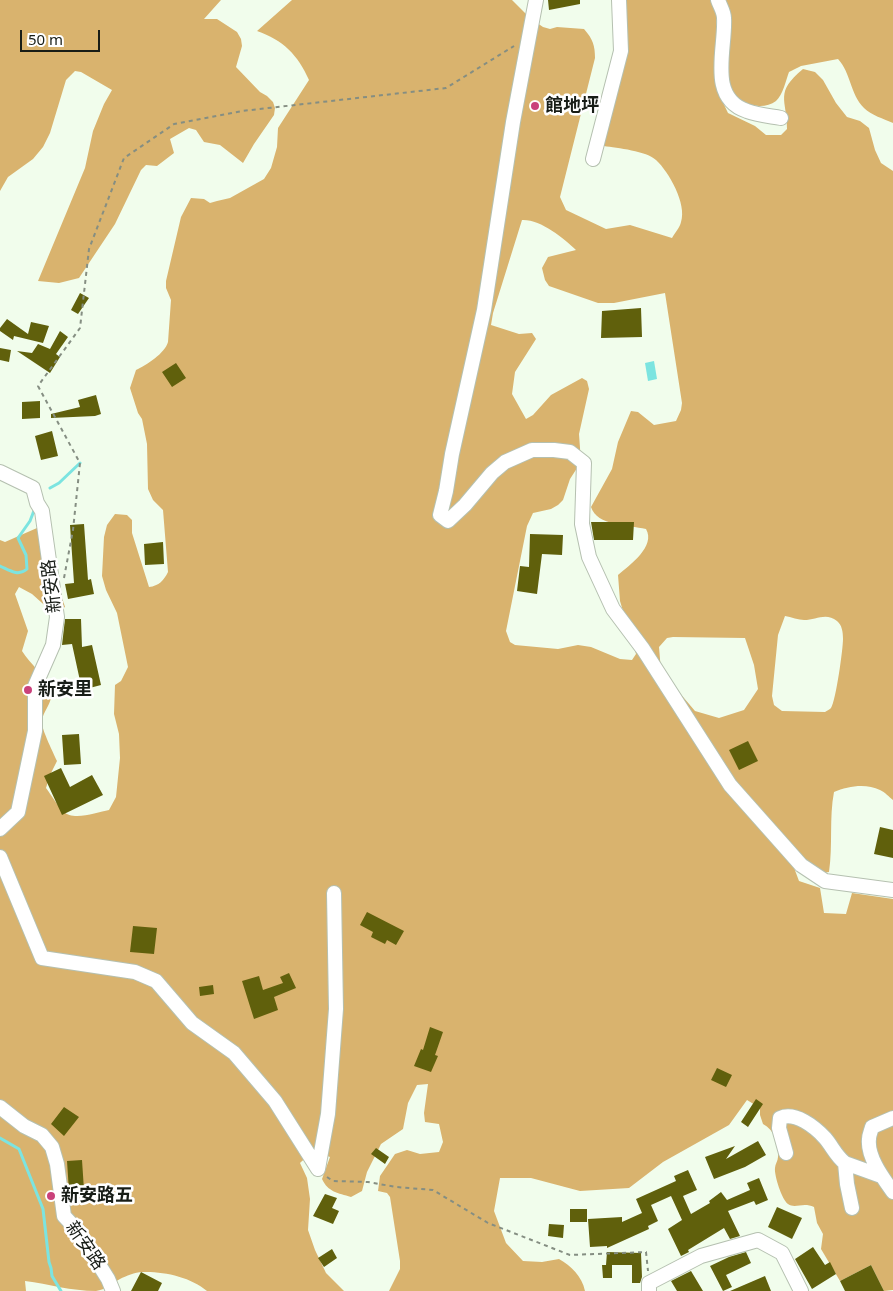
<!DOCTYPE html>
<html>
<head>
<meta charset="utf-8">
<style>
	body { margin:0 }
	#map { position:relative; width:893px; height:1291px; overflow:hidden; background:#f1fdec; font-family:"Noto Sans",sans-serif }
	canvas { display:block }
	.scale { position:absolute; left:20px; top:30px; width:80px; height:22px; box-sizing:border-box; border:2px solid #181d17; border-top:0; padding-left:6px; font-size:15px; line-height:18px; white-space:nowrap; color:#181d17; -webkit-text-stroke:4px #fff; paint-order:stroke }
</style>
</head>
<body>
<div id="map">
<canvas width="893" height="1291"></canvas>
<div class="scale">50 m</div>
</div>
<script>
const g = document.querySelector('canvas').getContext('2d');
g.lineJoin = 'round';
function fillPath(path, color) { g.fillStyle = color; g.fill(path, 'evenodd'); }
function stroke(path, color, width, dash) { g.strokeStyle = color; g.lineWidth = width; g.lineCap = dash ? 'butt' : 'round'; g.setLineDash(dash || []); g.stroke(path); }
function label(font, color, halo, rows, align = 'center') {
  g.font = font + ' "Noto Sans","Noto Sans TC",sans-serif'; g.lineWidth = 5; g.setLineDash([]); g.textBaseline = 'middle'; g.strokeStyle = halo; g.fillStyle = color; for (const [text, x, y, turn = 0] of rows) {
    g.save(); g.translate(x, y); g.rotate((+turn || 0) * Math.PI / 180); g.textAlign = isNaN(turn) ? turn : align; if (halo) g.strokeText(text, 0, 0); g.fillText(text, 0, 0); g.restore();
  }
}
const forest = new Path2D(`
	M0,0H221L204,19H217L237,32L241,39L242,46L236,67L260,92L267,96L273,102L275,108L274,115L254,144L243,163L220,145L204,142L196,130L189,128L170,139L174,153L157,166L146,165L141,170L115,224L79,278L59,283L38,281L85,168L93,131L104,104L112,90L81,72L75,71L66,80L50,133L43,147L33,159L8,177L0,191Z
	M292,0H512L530,18L543,27L550,29L557,27L584,29C593,39 595,46 595,58L560,197L566,210L606,229L630,225L672,238C675,233 680,227 681,222C687,204 669,172 656,160C647,151 617,148 604,146L603,140C612,107 622,75 627,42C629,28 622,14 626,0H712L714,3L716,15V88L728,113L755,126L766,135H781L787,129C787,99 774,93 803,69L815,72L823,80L836,103L847,117L860,121L869,128L875,150L881,163L893,171V800C889,797 885,792 880,790C866,783 848,786 834,792C829,818 833,845 829,872C827,872 823,873 821,873C813,871 790,840 781,833L799,881L820,888L824,913L846,914L852,893L893,899V1290L884,1291L871,1265L840,1281L821,1249L823,1234L817,1223L814,1207C803,1202 795,1209 788,1204C782,1200 774,1175 775,1168C775,1164 778,1161 778,1157C780,1143 774,1130 763,1124L760,1115V1108L747,1100L729,1125L663,1162L629,1188L580,1191L531,1178H500L494,1211L506,1243L523,1261L542,1262L559,1259C571,1266 582,1276 585,1291H389L400,1269V1261L390,1197L387,1193L378,1191L380,1176L395,1154L407,1150L420,1154L439,1152L443,1142L439,1124L425,1122L424,1113L428,1084L417,1085L408,1103L403,1129L381,1144L367,1172L362,1191L351,1197C338,1193 328,1192 322,1179L330,1157C320,1153 308,1155 300,1163L307,1178L310,1199L308,1230L315,1250L326,1273L344,1291H207C191,1277 163,1271 142,1272C135,1272 126,1276 120,1279C113,1283 105,1290 96,1291C71,1291 49,1284 25,1281L26,1291H0V540L5,542L37,528L43,529L45,544L65,607L58,611H51L32,594L19,587L15,594L28,631L22,651C30,664 45,675 50,690C55,703 41,711 42,724C43,732 53,752 57,761L50,775L46,788C52,796 57,805 63,811C73,822 97,812 109,810L116,797L120,758L119,734L114,714L115,685L121,681L128,667L117,613L106,590L102,576L104,537L107,525L115,514L127,515L132,520V533L149,587C159,586 164,580 168,572L163,510L153,500L148,489L147,444L142,419L138,413L130,388L136,370C147,365 165,353 168,342L171,300L166,288V281L181,217L191,198L204,199L210,203L217,201L230,198L264,179L271,168L277,147L278,128L309,80C298,55 283,40 257,31ZM522,220C540,219 564,238 576,250L548,257L542,268L545,280L549,286L598,303H614L665,293L682,403L681,410L676,421L654,425L638,412L631,411L618,442L612,469L591,507C597,526 628,525 646,529C656,546 630,565 618,575L620,601L636,654L632,660L620,659L591,647L578,645L558,649L515,645L510,642L506,631L527,526L533,513L551,509L558,505L563,500L570,479L581,462L579,434L589,389L587,381L582,378L551,395L533,415L526,419L512,394L515,372L536,339L532,333L519,334L491,325L493,313ZM785,616C791,617 799,620 804,620C816,620 826,612 837,621C842,625 843,632 843,639C843,649 836,700 831,708C830,709 827,711 825,712L782,711L774,705L772,696L778,635ZM673,637L745,638L754,665L758,689L744,710L719,718L695,711L661,671L659,647L667,638Z
	M724,0H893V123C884,119 871,115 864,108C850,94 851,73 838,59L801,66L789,72C786,80 783,95 776,101C763,111 739,105 731,91C729,88 728,83 726,80Z`);
const water = new Path2D(`
	M654,361L657,379L648,381L645,363Z`);
const stream = new Path2D(`
	M50,488L59,483L80,463
	M0,566C9,570 18,577 27,569L26,555L18,538L30,521L35,508
	M0,1138L19,1149L43,1209L49,1262L51,1268L52,1276L61,1291`);
const building = new Path2D(`
	M548,0H580V4L549,10Z
	M80,293L89,298L78,314L71,310Z
	M641,308L642,337L601,338L602,311Z
	M7,319L28,334L31,322L49,326L43,343L14,336L13,340L0,331V328Z
	M60,331L68,337L56,354L60,357L50,373L17,351L32,353L38,344L50,349Z
	M0,348L11,350L9,362L0,360Z
	M176,363L186,378L172,387L162,372Z
	M96,395L101,414L95,416L51,418V414L80,407L78,400Z
	M40,401V418L22,419V402Z
	M52,431L58,456L41,460L35,436Z
	M591,522H634L633,540H594Z
	M84,524L88,580L91,579L94,594L68,599L65,584L74,583L70,525Z
	M530,534L563,535L562,555L542,554L537,594L517,591L520,566L529,567Z
	M163,542L164,564L145,565L144,544Z
	M65,619H81L82,647L92,645L101,685L82,690L72,644L62,645Z
	M79,734L81,764L64,765L62,735Z
	M748,741L758,761L739,770L729,750Z
	M61,768L70,787L92,775L103,795L62,815L44,776Z
	M880,827L893,830V858L874,854Z
	M367,912L404,931L396,945L387,940L385,944L371,937L373,932L360,925Z
	M133,926L157,928L154,954L130,952Z
	M289,973L296,988L274,997L278,1010L254,1019L242,981L259,976L263,990L283,983L280,977Z
	M213,985L214,994L200,996L199,987Z
	M430,1027L443,1032L435,1055L438,1056L431,1072L414,1066L421,1049L423,1050Z
	M717,1068L732,1075L726,1087L711,1080Z
	M756,1099L763,1104L748,1127L741,1122Z
	M64,1107L79,1117L64,1136L51,1124Z
	M758,1141L766,1155L745,1167L714,1179L705,1157L735,1146L726,1159Z
	M376,1148L389,1157L385,1164L371,1154Z
	M82,1160L84,1190L69,1191L67,1161Z
	M688,1170L697,1190L683,1196L691,1214L710,1203L709,1201L721,1192L727,1200L750,1190L747,1183L759,1178L768,1200L756,1205L754,1201L728,1211L740,1236L730,1239L724,1228L688,1250L689,1252L681,1256L668,1229L682,1220L671,1196L651,1205L658,1221L648,1226L649,1229L607,1248V1246L590,1247L588,1219L622,1217V1222L642,1213L636,1199L676,1181L674,1176Z
	M325,1194L337,1198L332,1208L339,1211L333,1224L313,1216Z
	M777,1207L802,1218L792,1239L768,1227Z
	M570,1209H587V1222H570Z
	M549,1224L564,1225L563,1238L548,1236Z
	M813,1247L825,1265L830,1262L836,1274L812,1289L795,1259Z
	M332,1249L337,1258L324,1267L318,1258Z
	M607,1252L641,1253L642,1277L640,1283H632V1265H612V1278H603L602,1265H606Z
	M746,1252L751,1263L726,1275L732,1287L723,1291L710,1266L729,1257Z
	M871,1265L884,1291H845L840,1281Z
	M691,1271L703,1291H677L671,1281Z
	M141,1272L162,1283L158,1291H131Z
	M765,1276L771,1291H730Z`);
const path = new Path2D(`
	M64,578L73,530L80,463L38,386L80,328L89,249L124,158L174,124L242,111L446,88L514,46
	M327,1177L333,1181L368,1182L396,1187L433,1190L488,1223L570,1255L646,1252L648,1271`);
const minor = new Path2D(`
	M536,0L513,122L484,310L452,454L446,491L440,515L448,521L465,505L492,473L505,462L532,450H554L570,452L584,463L582,524L589,557L613,609L643,649L730,785L801,865L825,881L893,890
	M718,0C720,6 724,12 724,18C726,48 707,98 747,111C757,115 770,116 781,118
	M593,159L621,51L619,0
	M0,472L33,488L37,503L42,511L57,617L53,645L35,686V731L18,812L0,829
	M0,857L42,958L135,972L156,981L192,1023L234,1053L275,1101L318,1169
	M0,1107L24,1126L42,1135L52,1147L57,1164L64,1216L78,1231L108,1279L113,1291
	M893,1118L872,1127C871,1131 869,1135 869,1139C867,1157 883,1178 893,1192
	M786,1153L779,1128L780,1118C795,1111 815,1127 825,1138C832,1146 836,1156 845,1163L881,1176
	M845,1163L847,1184L852,1208
	M318,1169L328,1114L336,1009L334,893
	M649,1291V1283L701,1256L758,1240L782,1253L801,1291`);
const markers = [
	[535,106,5,"#ca417b"],
	[28,690,5,"#ca417b"],
	[51,1196,5,"#ca417b"]
];
const poiNames = [
	["館地坪",545,106],
	["新安里",38,690],
	["新安路五",61,1196]
];
const streetNames = [
	["新安路",52,586,-97],
	["新安路",85,1246,55]
];
fillPath(forest, '#d9b36e');
fillPath(water, '#7ce4e0');
stroke(stream, '#7ce4e0', 3);
fillPath(building, '#60600c');
stroke(minor, '#b5c0b0', 16);
stroke(path, '#858e82', 2, [4, 4]);
stroke(minor, '#fff', 14);
for (const [x, y, r, color] of markers) { const dot = new Path2D(); dot.arc(x, y, r, 0, 2 * Math.PI); g.fillStyle = color; g.fill(dot); stroke(dot, '#fff', 2); }
label('bold 18px', '#181d17', '#fff', poiNames, 'left');
label('18px', '#181d17', '#fff', streetNames);
</script>
</body>
</html>
